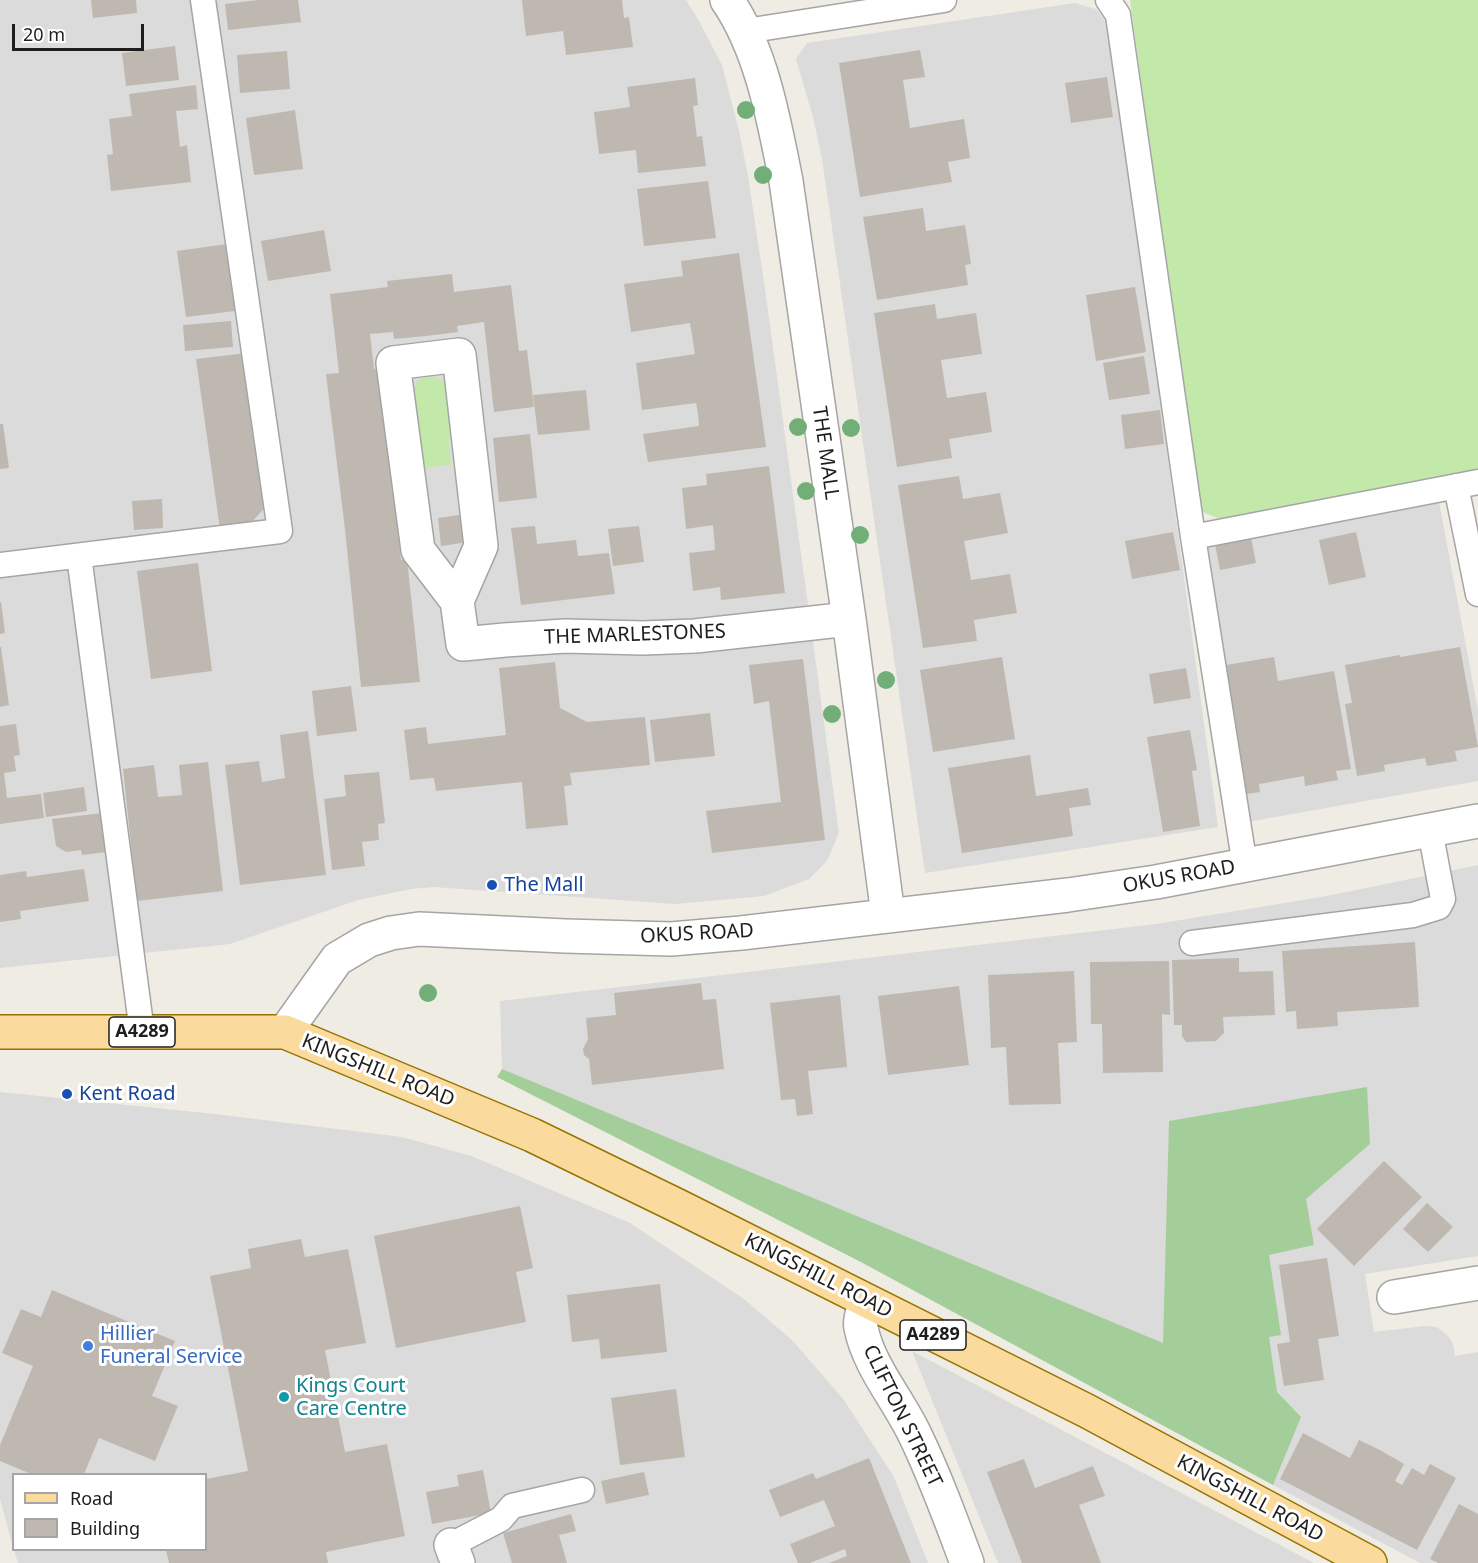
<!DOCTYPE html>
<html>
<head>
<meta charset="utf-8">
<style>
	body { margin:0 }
	#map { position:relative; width:1478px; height:1563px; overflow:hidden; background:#efece4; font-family:"Noto Sans",sans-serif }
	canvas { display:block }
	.legend { position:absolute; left:12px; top:1473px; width:195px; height:78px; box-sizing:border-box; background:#fff; border:2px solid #a5a5a5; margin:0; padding:8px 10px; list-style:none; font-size:18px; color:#1e1e1e }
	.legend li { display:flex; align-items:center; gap:12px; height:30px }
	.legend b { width:30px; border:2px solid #a5a5a5 }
	.scale { position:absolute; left:12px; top:24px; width:132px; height:27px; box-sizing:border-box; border:3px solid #1e1e1e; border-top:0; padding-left:8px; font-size:18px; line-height:21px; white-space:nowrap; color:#1e1e1e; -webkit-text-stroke:4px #fff; paint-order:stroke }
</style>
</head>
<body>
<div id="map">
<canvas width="1478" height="1563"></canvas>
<ul class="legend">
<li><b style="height:8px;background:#fbdb9d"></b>Road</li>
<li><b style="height:16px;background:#bfb8b0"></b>Building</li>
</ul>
<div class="scale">20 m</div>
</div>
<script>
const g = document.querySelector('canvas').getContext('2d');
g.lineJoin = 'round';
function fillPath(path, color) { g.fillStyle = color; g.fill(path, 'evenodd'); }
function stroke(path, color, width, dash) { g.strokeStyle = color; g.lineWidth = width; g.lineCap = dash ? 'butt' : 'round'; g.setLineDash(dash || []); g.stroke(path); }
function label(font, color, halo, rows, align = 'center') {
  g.font = font + ' "Noto Sans",sans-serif'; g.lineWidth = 6; g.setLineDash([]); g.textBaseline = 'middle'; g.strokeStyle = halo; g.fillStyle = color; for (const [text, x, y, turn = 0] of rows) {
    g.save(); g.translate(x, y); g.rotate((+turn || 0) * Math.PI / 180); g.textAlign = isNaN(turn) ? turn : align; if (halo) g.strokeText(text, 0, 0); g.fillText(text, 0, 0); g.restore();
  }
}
const residential = new Path2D(`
	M0,0H686L699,21L722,65L739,131L748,176L765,289L839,833L827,861L809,879L764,896L676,904L433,887L411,889L358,900L230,944L0,968Z
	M1075,3L1096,9L1106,22L1112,48L1218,827L925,873L822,159L813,117L796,59L807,43Z
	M1439,502L1478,710V781L1242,823L1199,545Z
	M1478,865V1256L1365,1274L1374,1332L1425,1326L1437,1327L1449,1337L1453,1344L1455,1356L1478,1352V1563H1420L1273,1485L861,1262L515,1086L502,1069L500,1001L1156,924L1327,896Z
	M0,1092L215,1114L402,1137L471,1156L630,1223L744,1299L793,1341L844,1400L894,1477L928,1563H18L14,1550H206V1474H14L13,1547L0,1499Z
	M912,1351L1314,1563H998Z`);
const grass = new Path2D(`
	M1130,0H1478V469L1220,519L1200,511Z
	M429,375L438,378L449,384L457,430L449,440L451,465L420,468L413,390L418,380Z`);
const forest = new Path2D(`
	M502,1069L1163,1343L1169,1121L1367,1087L1370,1144L1306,1199L1314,1245L1269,1255L1281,1335L1269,1337L1277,1392L1301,1417L1273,1485L861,1262L497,1077Z`);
const building = new Path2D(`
	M91,0H136L137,13L93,18Z
	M258,0H298L301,22L228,30L225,4Z
	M522,0H622L624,18L629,17L633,47L566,55L563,31L526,36Z
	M175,46L179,80L126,86L122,53Z
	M920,50L925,77L903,80L910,128L964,119L970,158L948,162L952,182L860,197L839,63Z
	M287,51L290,89L240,93L237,55Z
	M1107,77L1113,117L1071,123L1065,83Z
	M695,78L698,105L693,106L695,121L697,137L702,136L706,166L638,173L636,150L599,154L594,112L630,107L627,87Z
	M196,85L198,109L176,111L180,147L187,145L191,182L111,191L107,155L113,154L109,119L132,116L129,94Z
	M295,110L303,169L254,175L246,118Z
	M708,181L716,238L644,246L637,189Z
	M923,208L926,231L965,225L971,264L965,265L968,285L877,300L863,217Z
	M324,230L331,271L268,281L261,241Z
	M227,244L235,311L186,317L177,251Z
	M739,253L766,447L648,462L643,434L699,426L698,413L696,403L642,410L636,363L695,354L690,323L631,332L624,284L683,276L681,261Z
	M452,274L454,292L511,285L519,351L527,350L534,407L494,412L484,322L457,326L458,332L426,336L394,339L393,332L370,334L374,369L385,368L403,522L397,523L401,560L407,559L420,682L361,687L345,529L326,374L339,373L330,294L388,287L387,281Z
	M1135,287L1146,352L1096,361L1086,295Z
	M935,304L937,319L976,313L982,354L941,360L947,398L986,392L992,432L949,439L952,458L897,467L874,313Z
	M231,321L233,347L185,351L183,325Z
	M247,353L268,504L250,524L220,529L196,359Z
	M1144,356L1150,394L1109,400L1103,363Z
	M586,390L590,430L538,435L533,395Z
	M1160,410L1164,444L1125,449L1121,415Z
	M0,424H3L9,468L0,469Z
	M530,434L537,498L499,502L493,438Z
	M769,466L785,593L721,600L720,587L693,591L689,553L715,550L714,536L713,525L686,529L682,488L707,485L706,474Z
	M959,476L963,499L1000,493L1008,533L964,541L971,580L1010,574L1017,613L974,620L977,641L923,648L898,485Z
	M162,499L163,528L134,530L132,501Z
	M466,514L469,542L441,546L438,518Z
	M535,526L537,544L576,540L578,556L609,553L615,594L521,605L511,528Z
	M639,526L644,562L613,566L608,529Z
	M1173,532L1180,570L1132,579L1125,541Z
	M1356,532L1366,577L1329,585L1319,540Z
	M1251,538L1256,563L1220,570L1215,544Z
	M198,563L212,671L151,679L137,571Z
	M0,602H1L5,633L0,634Z
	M0,647H1L9,705L0,707Z
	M1460,647L1478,747L1455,751L1457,761L1427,766L1425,758L1384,765L1385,771L1357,776L1345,704L1352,703L1345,665L1400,655V657Z
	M1002,657L1015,739L933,752L920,670Z
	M1274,657L1278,681L1334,671L1351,769L1336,771L1338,780L1305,786L1304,776L1259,784L1260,792L1241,795L1224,691L1230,690L1226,665Z
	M803,659L825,840L712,853L706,811L781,802L769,701L754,704L749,665Z
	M555,662L560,708L587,722L645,717L650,765L570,773L572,785L564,786L568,825L526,829L522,782L436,791L434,778L410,780L404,730L426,727L428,744L506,735L499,668Z
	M1186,668L1191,698L1154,704L1149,674Z
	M351,686L357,731L317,736L312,691Z
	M710,713L715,756L655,762L650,720Z
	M16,724L20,755L14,756L16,771L4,773L7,798L41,794L44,818L0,824V726Z
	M1190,730L1197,770L1192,771L1200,826L1163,832L1147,737Z
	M308,731L326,875L240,885L225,765L259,761L262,782L285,778L280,735Z
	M1030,755L1036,796L1088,788L1091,805L1069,808L1073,836L962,853L948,768Z
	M208,762L223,891L137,901L123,769L154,765L158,797L182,795L179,765Z
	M379,772L385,823L378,824L379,840L362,842L365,866L332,870L324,799L346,796L344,775Z
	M84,787L87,811L46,817L43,793Z
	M102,813L106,852L82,855L81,850L66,852L56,846L52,819Z
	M84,869L89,901L20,911L21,919L0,922V875L26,871L27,877Z
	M1415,942L1419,1007L1337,1012L1338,1026L1297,1029L1296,1011L1286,1012L1282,951Z
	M1239,958V972L1273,971L1275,1015L1223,1017L1224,1033L1216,1041L1186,1042L1182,1036V1025H1174L1172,960Z
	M1169,961L1170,1015L1162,1014L1163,1072L1103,1073L1102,1024H1091L1090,962Z
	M1074,971L1077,1042L1058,1043L1061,1104L1009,1105L1006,1047L991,1048L988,975Z
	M701,983L703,1000L716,999L724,1069L592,1085L589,1059L584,1055L583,1049L588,1039L586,1018L616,1015L614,993Z
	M959,986L969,1065L888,1075L878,996Z
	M840,995L847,1067L808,1071L813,1114L797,1116L795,1099L781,1100L770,1003Z
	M1384,1161L1422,1197L1354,1266L1317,1229Z
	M1427,1203L1453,1227L1428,1252L1403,1229Z
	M520,1206L533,1268L516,1272L526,1322L396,1348L374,1236Z
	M301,1239L305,1257L348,1249L366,1343L325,1350L345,1452L387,1444L405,1536L326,1552L328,1563H169L166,1550H206V1479L248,1471L210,1276L251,1268L248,1249Z
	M1327,1258L1339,1336L1318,1339L1324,1380L1284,1386L1277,1344L1290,1342L1279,1265Z
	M660,1284L667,1352L601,1359L599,1339L572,1342L567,1295Z
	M52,1290L175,1341L152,1396L178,1406L155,1461L99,1438L84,1474H31L0,1461V1445L33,1366L2,1353L21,1309L41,1317Z
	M676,1389L685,1457L620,1465L611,1398Z
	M1303,1433L1350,1458L1359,1440L1380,1450L1404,1464L1395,1481L1402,1485L1412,1468L1424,1475L1430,1464L1456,1478L1417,1550L1280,1479Z
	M869,1458L911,1563H829L847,1556L845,1549L810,1563H798L790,1544L835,1526L824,1500L780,1517L769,1490L813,1473L816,1479Z
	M1024,1459L1035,1488L1093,1466L1105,1496L1079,1505L1101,1563H1022L987,1472Z
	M483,1470L491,1513L432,1524L426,1492L459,1486L457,1475Z
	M644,1472L649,1495L606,1504L601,1481Z
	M1459,1504L1478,1514V1563H1438L1430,1559Z
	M571,1514L576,1531L559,1535L567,1563H512L503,1533Z`);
const service = new Path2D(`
	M1108,0L1118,15L1193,537L1245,866
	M746,31L944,0
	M1456,486L1478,594
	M1193,537L1478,482
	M79,556L142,1032
	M0,565L280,531L203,0
	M1192,943L1413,915L1439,907L1443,899L1430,830
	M451,1545L501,1519L512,1506L582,1490`);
const minor = new Path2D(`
	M727,0C762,51 774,121 786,181L849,619L888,915
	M457,601L418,550L393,363L459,355L481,546L457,601L463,644L505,640L565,636L643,638L695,636L849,619
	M285,1032L337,959L369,940L391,933L419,929L565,936L671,939L741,933L1068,895L1156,882L1478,821
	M1394,1297L1478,1283
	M866,1301C864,1309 859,1320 861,1328C869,1367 898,1399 915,1435C935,1476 951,1520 967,1563
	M451,1545L458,1563`);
const primary = new Path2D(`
	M0,1032H285L532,1135L678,1206L1087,1411L1370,1563`);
const trees = [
	[746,110],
	[763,175],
	[798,427],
	[851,428],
	[806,491],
	[860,535],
	[886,680],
	[832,714],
	[428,993]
];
const markers = [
	[492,885,6,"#1a4fb4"],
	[67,1094,6,"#1a4fb4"],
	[88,1346,6,"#3f7fe0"],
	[284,1397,6,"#0f9aa8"]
];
const shields = [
	[142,1032,66],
	[933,1335,66]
];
const shieldNames = [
	["A4289",142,1032],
	["A4289",933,1335]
];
const streetNames = [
	["THE MALL",825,453,82],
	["THE MARLESTONES",635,635,-2],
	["OKUS ROAD",1179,877,-10],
	["OKUS ROAD",697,934,-3],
	["KINGSHILL ROAD",378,1071,22],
	["KINGSHILL ROAD",818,1276,27],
	["CLIFTON STREET",902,1416,64],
	["KINGSHILL ROAD",1250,1499,28]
];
const transitNames = [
	["The Mall",504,885],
	["Kent Road",79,1094]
];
const shopNames = [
	["Hillier",100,1334],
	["Funeral Service",100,1357]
];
const cultureNames = [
	["Kings Court",296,1386],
	["Care Centre",296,1409]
];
fillPath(residential, '#dcdbdb');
fillPath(grass, '#c3e9aa');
fillPath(forest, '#a3ce99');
fillPath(building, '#bfb8b0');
stroke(service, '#a5a5a5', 27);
stroke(minor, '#a5a5a5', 36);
stroke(primary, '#977301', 36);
stroke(service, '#fff', 24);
stroke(minor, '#fff', 33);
stroke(primary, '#fbdb9d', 33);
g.fillStyle = '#72ae78';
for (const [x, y] of trees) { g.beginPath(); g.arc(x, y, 9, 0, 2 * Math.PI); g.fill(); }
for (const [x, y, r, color] of markers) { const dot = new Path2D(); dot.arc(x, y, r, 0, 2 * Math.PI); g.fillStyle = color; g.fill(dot); stroke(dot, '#fff', 2); }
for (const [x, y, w] of shields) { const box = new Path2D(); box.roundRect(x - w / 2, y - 15, w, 30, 4.5); g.fillStyle = '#fff'; g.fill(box); stroke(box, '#1e1e1e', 1.5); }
label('bold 18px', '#1e1e1e', null, shieldNames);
label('20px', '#1e1e1e', '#fff', streetNames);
label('20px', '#164399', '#fff', transitNames, 'left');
label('20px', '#366cbe', '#fff', shopNames, 'left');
label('20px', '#0d838f', '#fff', cultureNames, 'left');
</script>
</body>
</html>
